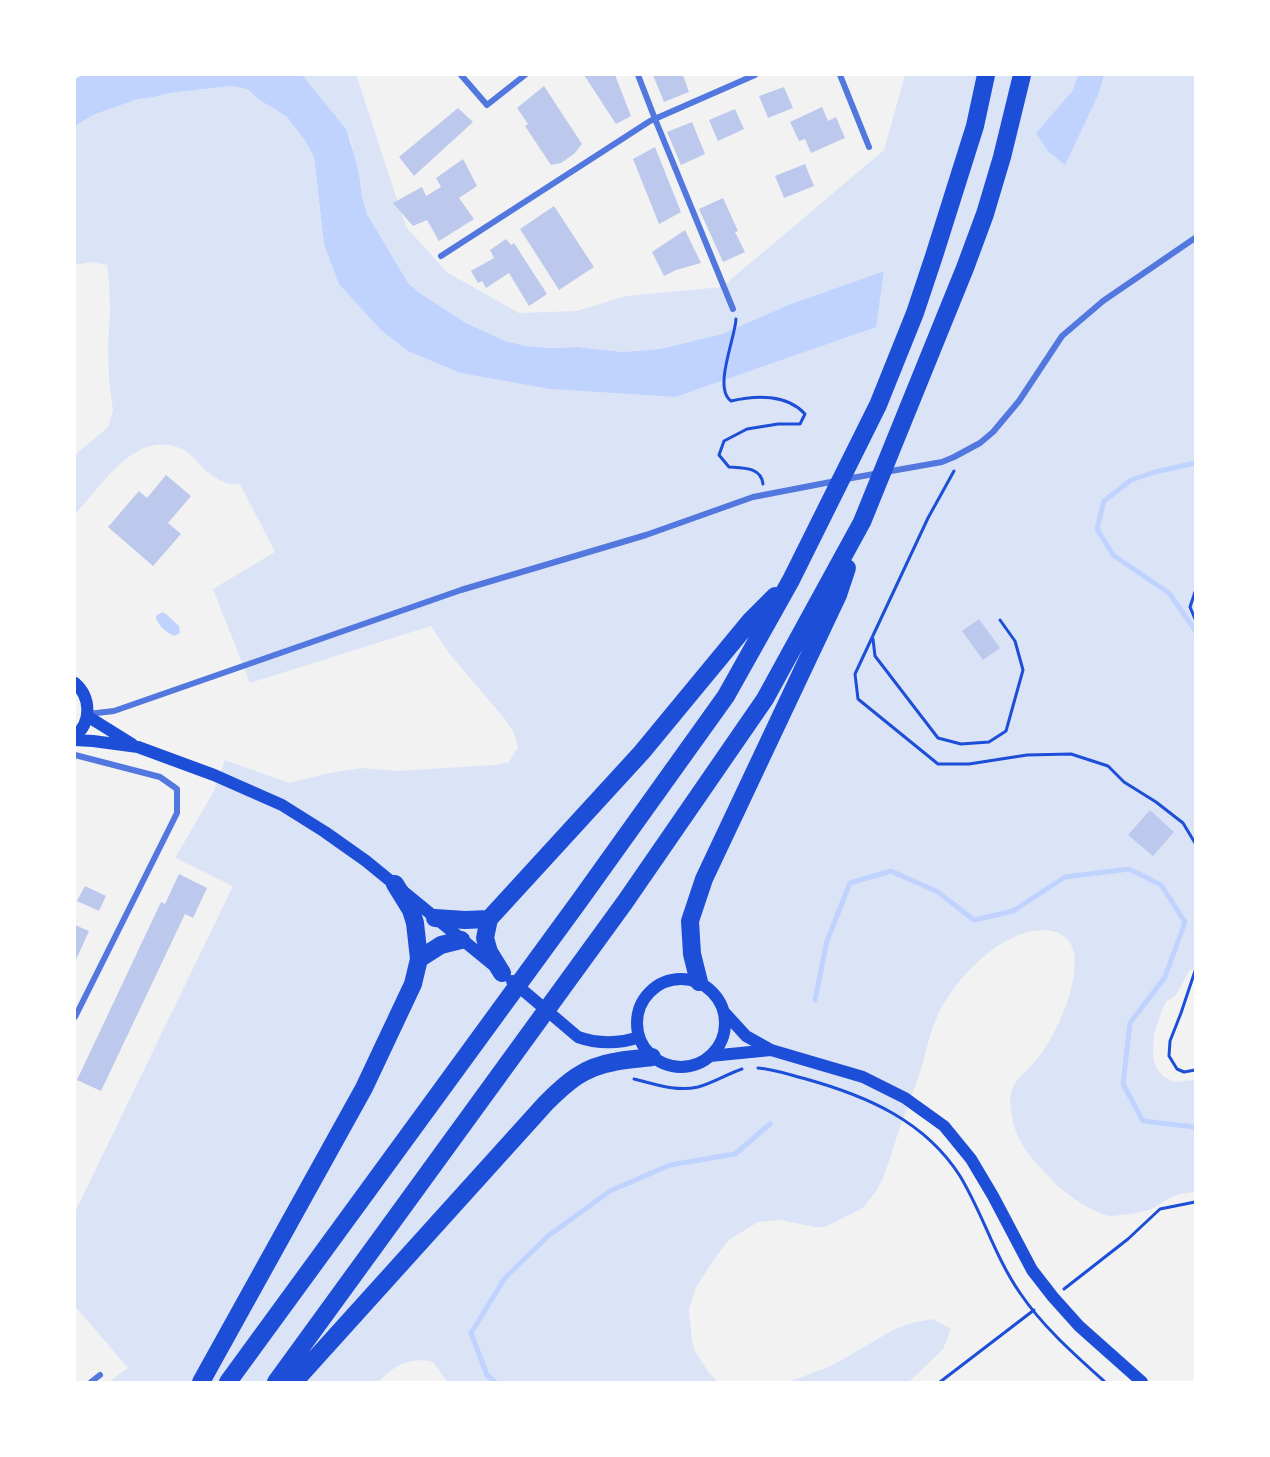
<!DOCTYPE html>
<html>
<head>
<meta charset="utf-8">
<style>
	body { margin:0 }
	#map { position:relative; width:1270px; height:1457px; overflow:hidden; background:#f2f2f2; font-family:Mulish,sans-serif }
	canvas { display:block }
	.frame { position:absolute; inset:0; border:76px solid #fff; pointer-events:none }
</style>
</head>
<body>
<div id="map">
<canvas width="1270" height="1457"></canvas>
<div class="frame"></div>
</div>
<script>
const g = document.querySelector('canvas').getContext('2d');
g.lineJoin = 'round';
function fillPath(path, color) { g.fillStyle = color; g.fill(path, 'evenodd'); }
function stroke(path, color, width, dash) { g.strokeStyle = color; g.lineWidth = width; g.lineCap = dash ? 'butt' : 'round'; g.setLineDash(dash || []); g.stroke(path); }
const green = new Path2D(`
	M302,75H355L357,77L406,227L448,273L519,313L577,311L626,296L722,287L884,150L905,75H1078L1073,90L1036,133L1099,93L1104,75H1195V969L1189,971L1176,995L1166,1002L1161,1013L1154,1035L1153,1058L1157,1069L1164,1077L1175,1082L1195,1080V1192C1189,1193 1183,1193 1177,1195C1167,1198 1159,1206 1149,1210C1139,1213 1124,1215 1113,1216C1099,1217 1065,1194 1055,1183C1034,1161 1015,1144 1011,1111C1010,1102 1009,1094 1014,1085C1020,1074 1031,1068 1038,1058C1057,1034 1079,984 1074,953C1071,938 1060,931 1045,930C1003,929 956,977 939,1013C930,1030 927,1050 921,1069C914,1090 905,1112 898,1133C893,1149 888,1165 882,1180L876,1191L863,1208L825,1227H815L781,1220L758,1222L729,1240L715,1258L696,1287L689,1309L692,1342L696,1353L709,1373L718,1382H447L433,1362C410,1356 394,1366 378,1382H109L128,1368L75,1306V1212L233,886L175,858L214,791L225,760L289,783L329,773L362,768L396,771L494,765L509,762L518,747L513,731L504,718L448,652L431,626L250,683L213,589L275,552L240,484C228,486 221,481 210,474C200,467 193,454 182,449C135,428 103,485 75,514V455L108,427L113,411L109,379L108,346L110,312L109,280L107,265L91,262L75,265V126L93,115L138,99L154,97L170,93L231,86L246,89L259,100L273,108L287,117L306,142L314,157L324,244L461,372L550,389L675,397L884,271L788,305L722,334L660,349L623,352L577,347L552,348L526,346L505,341L466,323L421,294L408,283L367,214L362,197L359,173L350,138L319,96Z
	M932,1319L951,1329L943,1349L909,1382H789L833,1365L893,1330L912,1323Z`);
const water = new Path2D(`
	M83,75H302L346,129L355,157L359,173L362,197L367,214L408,283L421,294L466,323L505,341L526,346L552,348L577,347L623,352L660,349L722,334L788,305L884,271L876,327L675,397L550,389L461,373L408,351L381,330L339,284L324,244L314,157L306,142L287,117L273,108L259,100L247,89L231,86L170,93L154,97L138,99L93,115L75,126V79Z
	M1078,75H1104L1099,93L1065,165L1048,151L1036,133L1073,90Z
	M162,612L166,614L179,626L180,633L174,636C167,633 156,624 156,616Z`);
const stream = new Path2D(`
	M1195,463L1155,472L1131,480L1104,501L1097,529L1113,555L1169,593L1195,630
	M815,1000L827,941L850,883L891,871L938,892L974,920L1013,911L1065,877L1129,869L1161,885L1185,922L1165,977L1130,1023L1123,1084L1143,1121L1195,1127
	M495,1382L487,1375L471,1333L505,1278L548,1236L610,1191L670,1165L735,1154L770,1124`);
const building = new Path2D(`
	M584,75H615L631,116L616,124Z
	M653,75H683L689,92L664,102Z
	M544,86L582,144L574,154L561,163L551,165L525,126L528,124L517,108Z
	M784,87L793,108L768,118L759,96Z
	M822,107L828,121L836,117L845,138L811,153L805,139L799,141L790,122Z
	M458,108L473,122L414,176L399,157Z
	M735,109L744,129L718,141L709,120Z
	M692,122L705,154L681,165L667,132Z
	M655,147L681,212L659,224L633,159Z
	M463,159L477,186L459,198L474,219L439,241L427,220L413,226L393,203L422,187L426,196L441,187L436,178Z
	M805,164L814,186L784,198L775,176Z
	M723,198L738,231L735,232L745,252L723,262L699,209Z
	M554,206L594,267L559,290L520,229Z
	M685,230L701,263L676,270L664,276L652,252Z
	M506,239L511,245L514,243L547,294L529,306L509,273L486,288L482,281L478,283L471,271L494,258L490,250Z
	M166,475L191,496L168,523L181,534L153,566L108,527L139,491L147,498Z
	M979,619L1000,648L983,660L962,631Z
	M1150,810L1174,832L1153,856L1128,835Z
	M179,874L207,888L193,918L185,914L101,1091L77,1080L161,902L165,904Z
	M85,886L106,896L99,911L77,901Z
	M75,925L89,931L75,962Z`);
const path = new Path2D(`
	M736,319C735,339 713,388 731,401C756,395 787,394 805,414L800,424H778L747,429L724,441L719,455L729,467C743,468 761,467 763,484
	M954,471L928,518L855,674L858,699L938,764H969L1027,755L1071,754L1108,766L1124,782L1156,802L1183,823L1195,843
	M1195,592L1190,607L1195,619
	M873,639L875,656L938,738L961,744L989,742L1006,731L1023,670L1015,641L1000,620
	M1195,971L1181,1013L1170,1041L1169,1056L1177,1069L1184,1072L1195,1070
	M758,1068C774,1069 790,1075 806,1079C867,1096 925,1121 960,1176C983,1214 995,1257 1020,1293C1043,1327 1075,1355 1105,1382
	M634,1079C655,1084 676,1092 698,1087C713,1083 727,1074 742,1069
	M1064,1289L1128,1239L1160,1209L1195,1202
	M940,1382L1034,1310`);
const minor = new Path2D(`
	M461,75L487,105L525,75
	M638,75L655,119L733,309
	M840,75L869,147
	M441,256L650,121L755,75
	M846,479L942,462L954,457L980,443L993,432L1019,401L1062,336L1103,301L1195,238
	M88,714L114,711L461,590L646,535L753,497L836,481
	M75,755L160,777L177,789V813L75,1017
	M91,1382L100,1375`);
const secondary = new Path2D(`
	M75,683C91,697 92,722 75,736
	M87,716L132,744
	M75,740L93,741L138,747L214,775L282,805L325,832L366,861L492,964
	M637 1023a44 44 0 1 1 88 0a44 44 0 1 1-88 0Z
	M512,981L578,1037C597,1044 620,1044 639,1037
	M725,1013L746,1036L771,1050L863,1077L905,1098L944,1126L971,1159L993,1196L1032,1270L1053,1297L1079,1326L1142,1382
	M710,1056L771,1050`);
const motorway = new Path2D(`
	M435,918L465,920L489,919
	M419,959L441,945L461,940
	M502,973L489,952L485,938L489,919L642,752L751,620L775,596
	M699,982L692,954L690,921L704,879L838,595L847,568
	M201,1382L364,1088L413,984L419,959L415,923L411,910L395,884
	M228,1382L580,900L726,696L791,580L878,405L915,313L934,256L975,126L986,75
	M276,1382L625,902L765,699L862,522L965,268L985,214L1002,157L1022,75
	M294,1382L546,1103C567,1082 584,1067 614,1062C627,1059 639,1059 652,1057`);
fillPath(green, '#dbe4f7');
fillPath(water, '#bfd3fe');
stroke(stream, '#bfd3fe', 5);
fillPath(building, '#bdc9ec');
stroke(path, '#1d4ed8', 3);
stroke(minor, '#5277de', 6);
stroke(secondary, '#1d4ed8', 12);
stroke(motorway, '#1d4ed8', 18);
</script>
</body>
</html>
